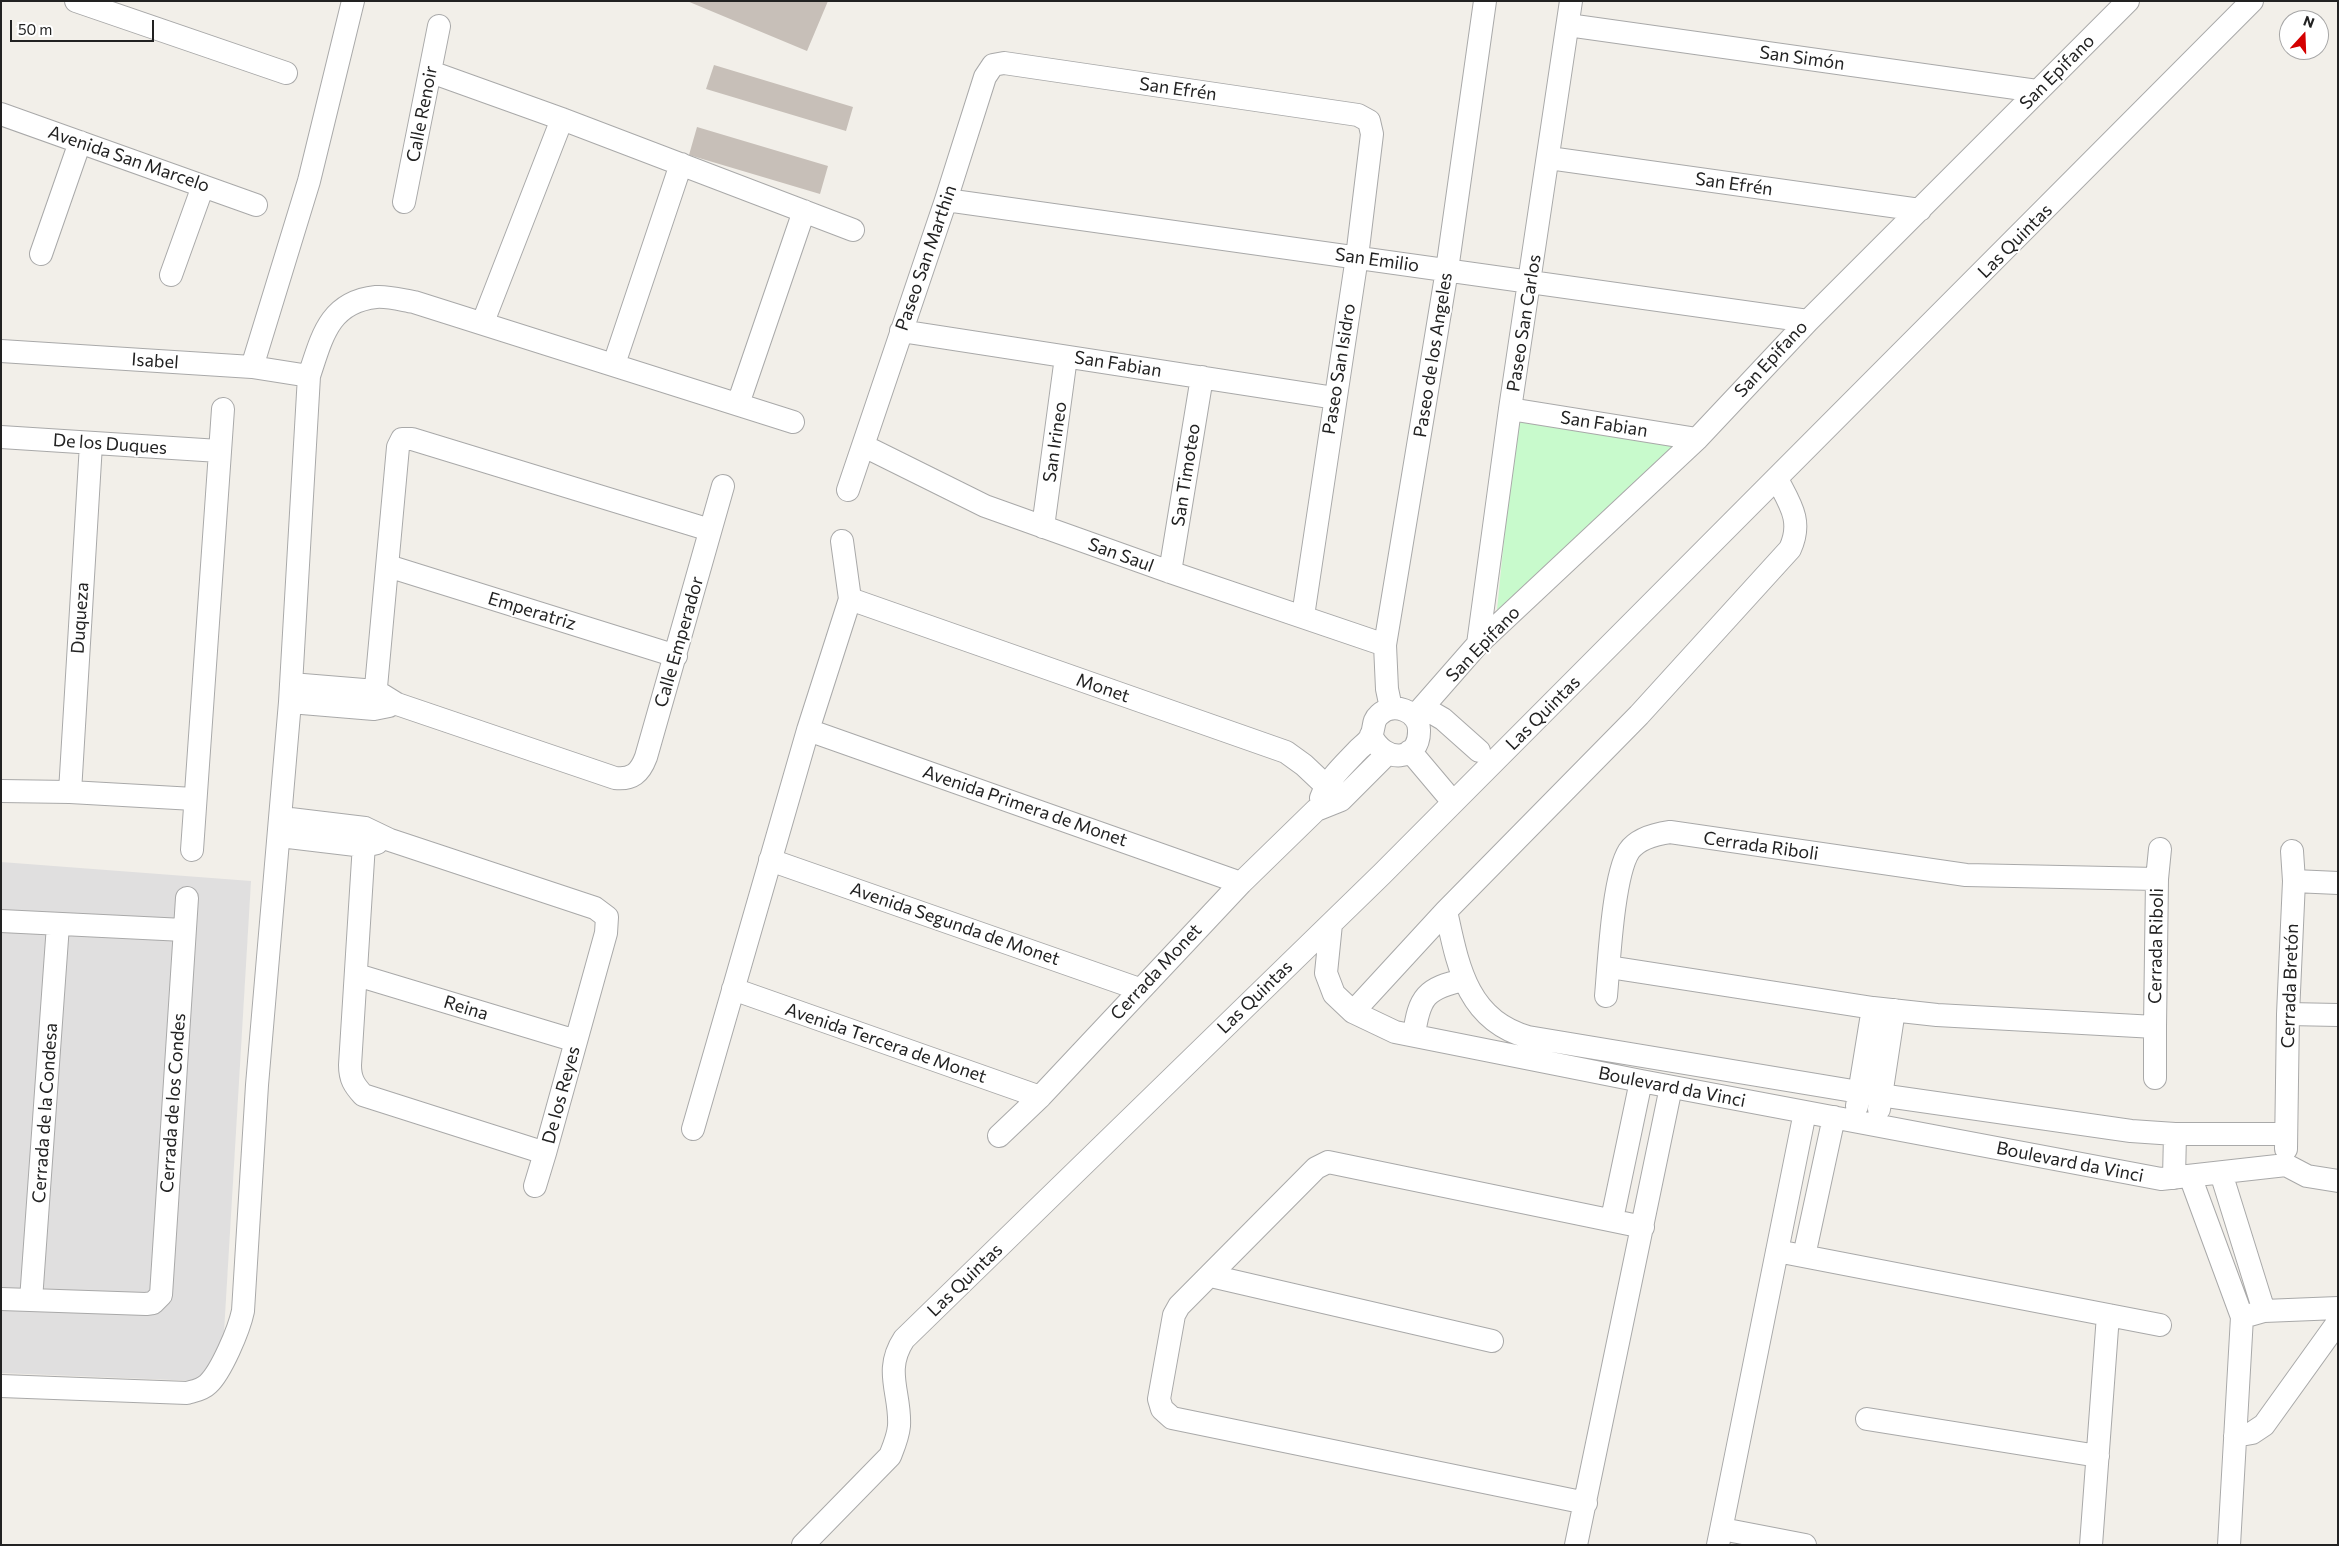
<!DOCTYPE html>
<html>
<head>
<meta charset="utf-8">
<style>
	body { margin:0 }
	#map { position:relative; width:2339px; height:1546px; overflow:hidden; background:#f2efe9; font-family:Commissioner,sans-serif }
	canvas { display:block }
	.frame { position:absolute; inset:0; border:2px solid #222; pointer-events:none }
	.north { position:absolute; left:2279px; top:10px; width:50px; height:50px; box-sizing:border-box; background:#fff; border:1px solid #a7a7a7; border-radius:50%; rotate:20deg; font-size:14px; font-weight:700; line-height:20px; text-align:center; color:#222 }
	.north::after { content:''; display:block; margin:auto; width:18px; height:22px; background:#d40000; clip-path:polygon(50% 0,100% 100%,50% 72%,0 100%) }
	.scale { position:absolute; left:10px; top:20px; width:144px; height:22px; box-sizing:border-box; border:2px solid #222; border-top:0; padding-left:6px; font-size:15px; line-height:18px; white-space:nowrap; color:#222; -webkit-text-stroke:4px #fff; paint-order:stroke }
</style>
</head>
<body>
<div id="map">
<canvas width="2339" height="1546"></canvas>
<div class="frame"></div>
<div class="north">N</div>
<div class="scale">50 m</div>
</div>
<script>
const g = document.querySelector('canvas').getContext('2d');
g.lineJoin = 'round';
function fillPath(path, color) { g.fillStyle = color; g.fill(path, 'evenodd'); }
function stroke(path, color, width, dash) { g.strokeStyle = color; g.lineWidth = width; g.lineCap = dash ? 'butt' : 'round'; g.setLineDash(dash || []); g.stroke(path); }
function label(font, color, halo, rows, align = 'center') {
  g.font = font + ' Commissioner,sans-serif'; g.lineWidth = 4; g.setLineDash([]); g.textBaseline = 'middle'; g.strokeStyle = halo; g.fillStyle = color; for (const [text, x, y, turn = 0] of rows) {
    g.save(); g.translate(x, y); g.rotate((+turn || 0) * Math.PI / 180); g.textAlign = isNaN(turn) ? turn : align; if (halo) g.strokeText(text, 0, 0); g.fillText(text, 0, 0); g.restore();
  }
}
const residential = new Path2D(`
	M1,862L251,881L221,1382L1,1373Z`);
const park = new Path2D(`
	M1516,417L1683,446L1500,619L1497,610Z`);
const building = new Path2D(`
	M687,1H828L807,51Z
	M714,65L853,107L846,131L706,89Z
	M697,127L828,166L820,194L689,155Z`);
const minor = new Path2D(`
	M76,1L286,73
	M1568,25L2037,91
	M431,72L562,119L853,230
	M1,114L256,205
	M1549,158L1920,210
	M946,200L1808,321
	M404,202L439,26
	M41,254L80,142
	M171,275L203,186
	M483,322L562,119
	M901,331L1335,398
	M1,351L252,367L309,376
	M614,364L681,164
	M252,367L309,181L353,1
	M738,404L804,211
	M1510,409L1697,439
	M1,437L219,451
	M864,446L985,506L1170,572L1385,645
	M848,490L946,200L985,77L993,65L1004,63L1358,115L1369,121L1372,134L1357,257L1303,616
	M1043,527L1066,357
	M388,566L676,656
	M1170,572L1202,377
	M850,599L1286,752L1304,765L1341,800
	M1478,644L1510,409L1571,1
	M291,684L376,691L397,704L615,778C632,780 640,773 646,757L723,486
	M290,702L374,709L389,706
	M1391,708L1387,689L1385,645L1447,270L1485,1
	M1424,708L1443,719L1479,751
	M374,709L398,447L402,439H412L710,530
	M1414,717L1478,644L1697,439L1808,321L2128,1
	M808,730L1241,883
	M1410,751L1453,802
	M1,791L70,792L194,799
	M70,792L91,444
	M1321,798C1328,779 1344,765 1358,750C1362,746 1369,741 1371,736C1375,728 1372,721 1379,715C1393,701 1419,711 1419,730C1420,762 1384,764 1371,735
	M282,818L365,828L390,840L595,908L607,917L606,933L545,1153L363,1095C354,1085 350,1079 350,1065L365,828
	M280,836L364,846L377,843
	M192,850L223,409
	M2292,851L2294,881
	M770,860L1139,989
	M2157,879L2160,849
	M1446,911C1458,966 1467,1020 1528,1037L1859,1092L2131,1131L2175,1134H2285
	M1,921L184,930
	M1331,924L1326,973L1334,994L1353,1012L1395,1032L1641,1081L2161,1179L2286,1165
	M357,975L576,1041
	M733,989L1040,1097
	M1606,996C1609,963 1613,876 1629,851C1638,838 1656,834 1670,832L1966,875L2157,879L2155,1027L1937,1015L1873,1008L1609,967
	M1353,1012L1446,911L1639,715L1790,549C1803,521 1790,504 1777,479
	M2288,1014L2338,1015
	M2155,1027V1078
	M1414,1035C1419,997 1426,988 1464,980
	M1857,1106L1873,1008
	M1879,1109L1894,1010
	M693,1129L808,730L850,599L842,541
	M999,1136L1040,1097L1241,883L1316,810L1341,800L1386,755
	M2286,1149L2288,1014L2294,881L2338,883
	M2286,1165L2307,1176L2338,1181
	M2221,1173L2264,1311
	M2190,1176L2242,1317L2229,1545
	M2174,1178L2175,1134
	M535,1186L545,1153
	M1612,1219L1641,1081
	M1777,1251L2160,1325
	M1804,1256L1834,1117
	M1211,1276L1492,1341
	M1,1299L146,1304L153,1303L161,1295L187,898
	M31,1300L58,925
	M2250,1315L2264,1311L2338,1308
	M1,1386L187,1393C194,1391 202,1390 208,1384C221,1372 239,1330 243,1311L257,1085L290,702L309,376C322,337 329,302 376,297C388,296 402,300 414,302L793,422
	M1867,1419L2098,1456
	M2235,1436L2252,1433L2264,1425L2338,1322
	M1586,1503L1172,1418L1162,1409L1159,1399L1174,1315L1179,1306L1316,1168L1328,1162L1643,1227
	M1722,1529L1805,1545
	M803,1545L890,1456C894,1446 898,1437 899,1426C901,1393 883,1371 904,1339L1382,874L2252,1
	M1576,1545L1671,1087
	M1718,1545L1805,1112
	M2091,1545L2108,1315`);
const streetNames = [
	["San Simón",1802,58,8],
	["San Epifano",2057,72,-45],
	["San Efrén",1178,89,8],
	["Calle Renoir",422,114,-79],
	["Avenida San Marcelo",129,159,19],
	["San Efrén",1734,184,8],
	["Las Quintas",2015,241,-45],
	["Paseo San Marthin",926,258,-71],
	["San Emilio",1377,260,8],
	["Paseo San Carlos",1524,323,-81],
	["Paseo de los Angeles",1433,355,-81],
	["San Epifano",1771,359,-47],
	["Isabel",155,361,4],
	["San Fabian",1118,364,9],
	["Paseo San Isidro",1339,369,-81],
	["San Fabian",1604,424,9],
	["San Irineo",1055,442,-82],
	["De los Duques",110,444,4],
	["San Timoteo",1186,475,-81],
	["San Saul",1121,555,20],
	["Emperatriz",532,611,17],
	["Duqueza",80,618,-86],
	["Calle Emperador",679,642,-74],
	["San Epifano",1483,644,-46],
	["Monet",1103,688,19],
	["Las Quintas",1543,713,-45],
	["Avenida Primera de Monet",1025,806,19],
	["Cerrada Riboli",1761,846,8],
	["Avenida Segunda de Monet",955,924,19],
	["Cerrada Riboli",2156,946,-89],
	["Cerrada Monet",1156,972,-47],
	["Cerrada Bretón",2290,986,-88],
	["Las Quintas",1255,997,-44],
	["Reina",466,1008,17],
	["Avenida Tercera de Monet",886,1043,19],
	["Boulevard da Vinci",1672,1087,11],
	["De los Reyes",561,1095,-75],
	["Cerrada de los Condes",173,1103,-86],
	["Cerrada de la Condesa",45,1113,-86],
	["Boulevard da Vinci",2070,1162,11],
	["Las Quintas",965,1280,-44]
];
fillPath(residential, '#e0dfdf');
fillPath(park, '#c8facc');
fillPath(building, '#c7bfb8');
stroke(minor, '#a9a9a9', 24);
stroke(minor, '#fff', 22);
label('18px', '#222', '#fff', streetNames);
</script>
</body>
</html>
